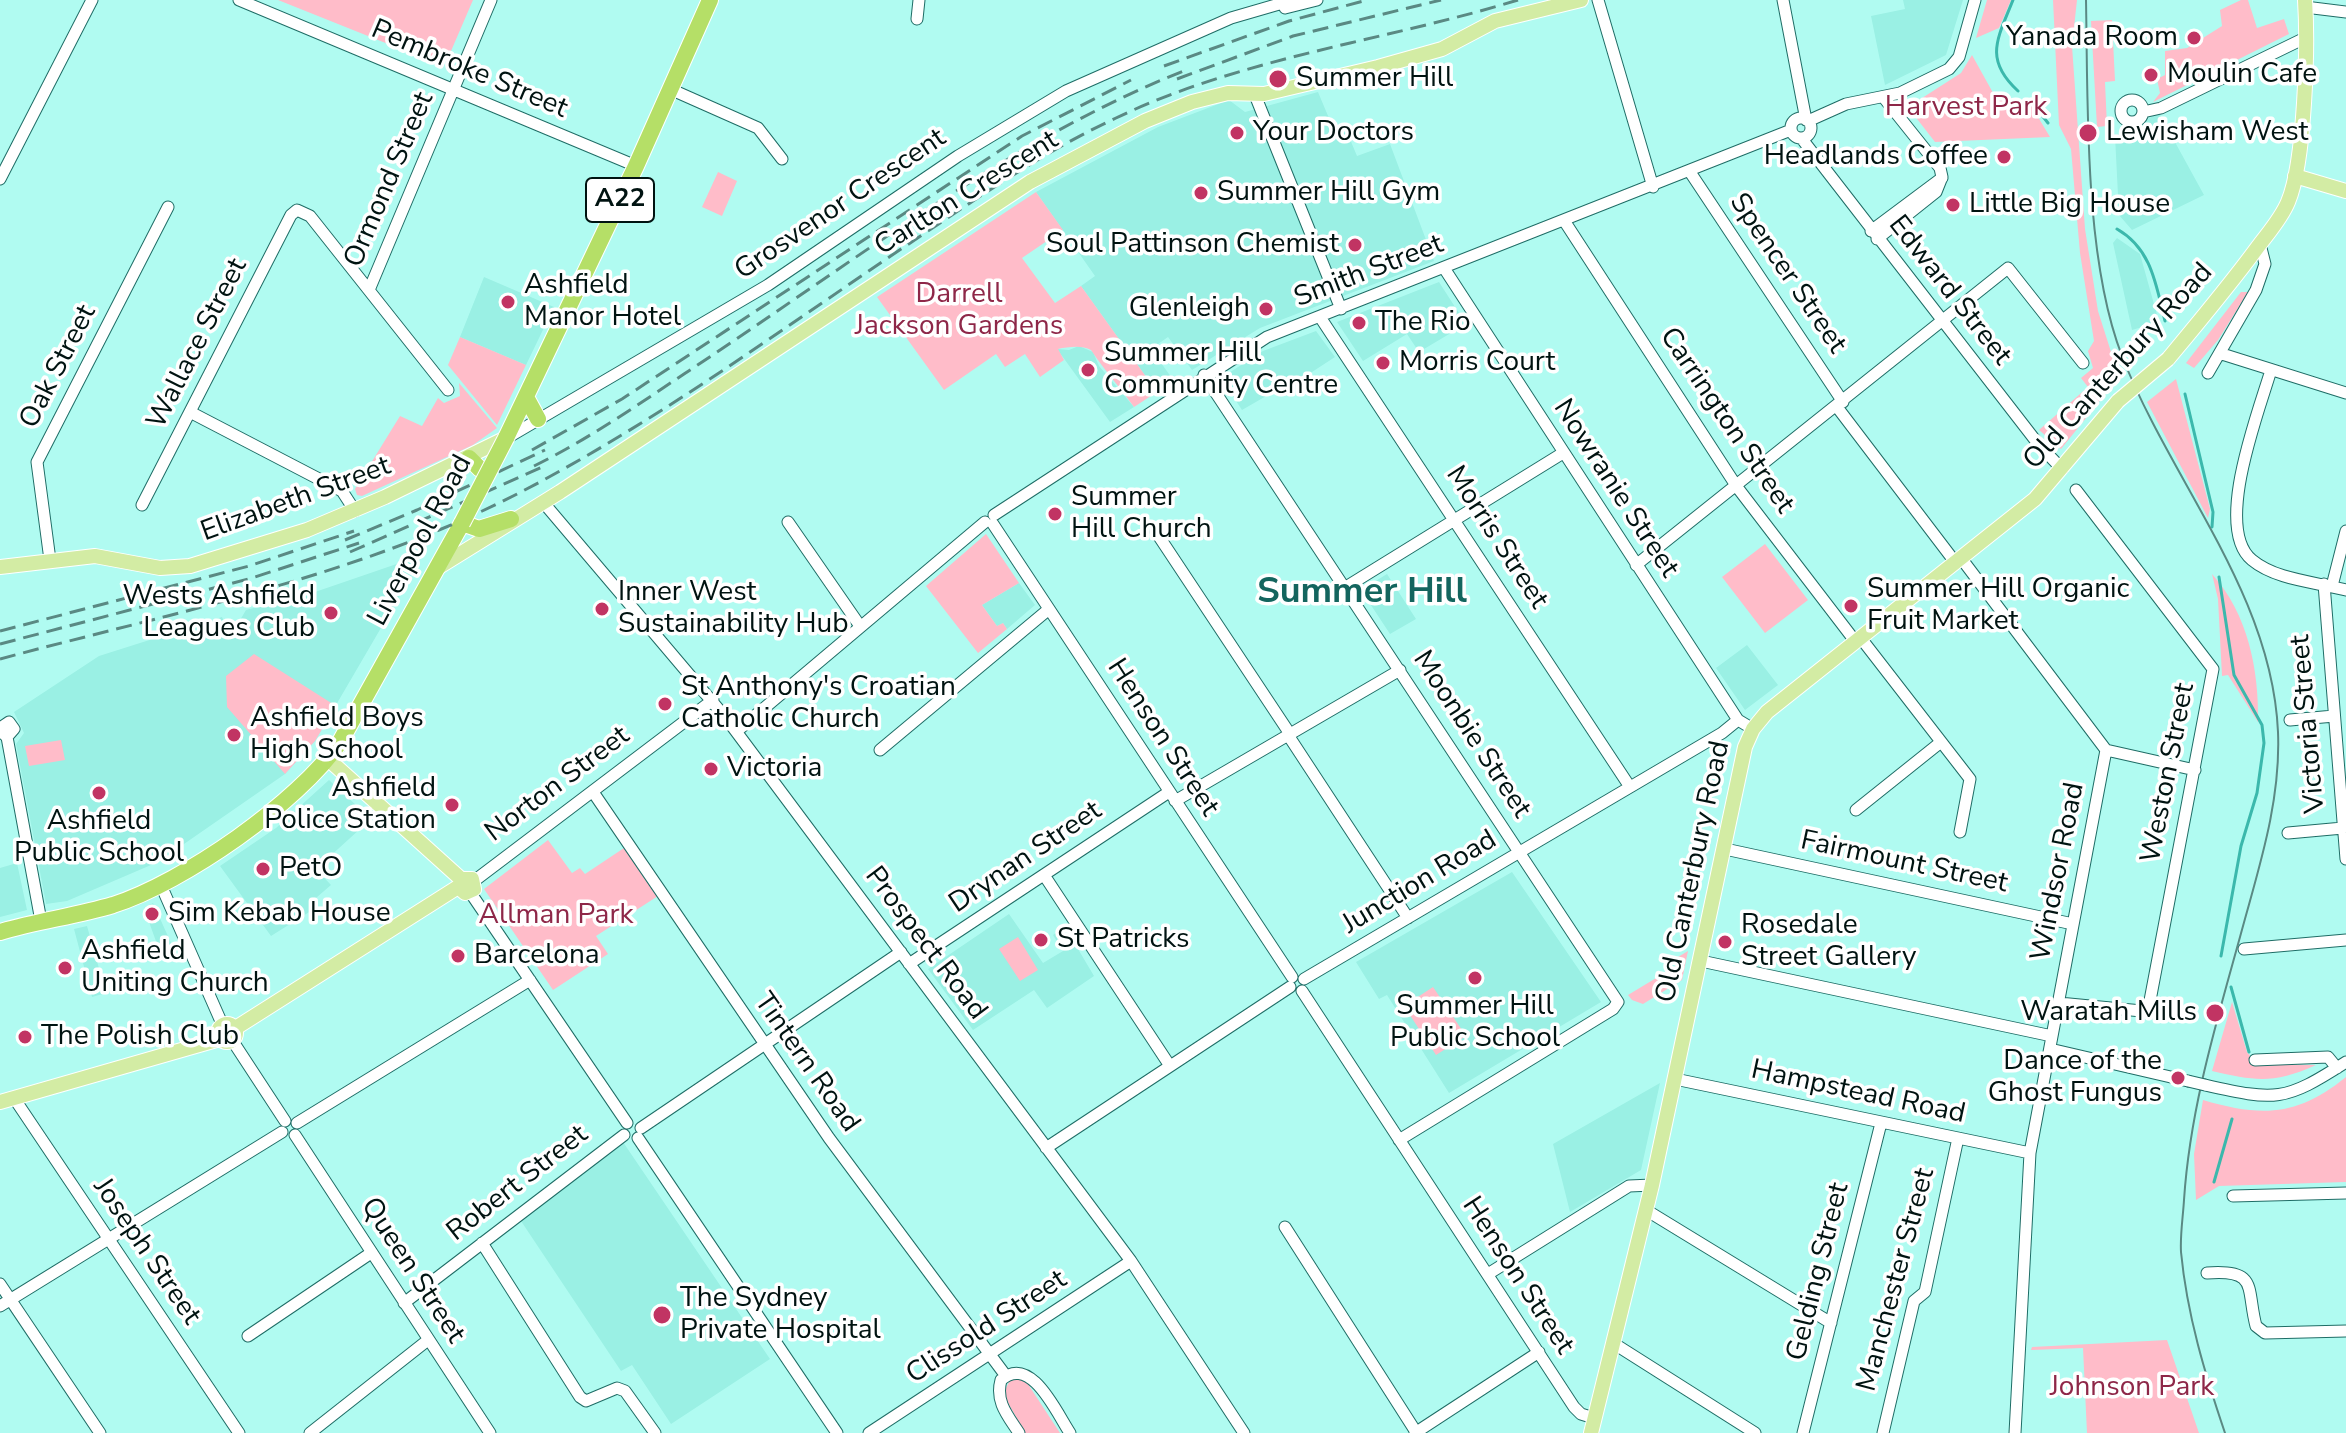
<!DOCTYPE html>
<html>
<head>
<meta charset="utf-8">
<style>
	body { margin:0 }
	canvas { display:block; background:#b0fbf1 }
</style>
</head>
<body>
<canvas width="2346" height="1433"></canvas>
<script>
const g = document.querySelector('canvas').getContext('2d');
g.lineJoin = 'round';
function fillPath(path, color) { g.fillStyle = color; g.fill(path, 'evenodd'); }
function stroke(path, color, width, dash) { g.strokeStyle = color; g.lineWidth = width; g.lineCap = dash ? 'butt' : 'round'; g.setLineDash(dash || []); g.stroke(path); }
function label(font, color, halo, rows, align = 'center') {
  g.font = font + ' "Nunito Sans",sans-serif'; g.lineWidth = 7; g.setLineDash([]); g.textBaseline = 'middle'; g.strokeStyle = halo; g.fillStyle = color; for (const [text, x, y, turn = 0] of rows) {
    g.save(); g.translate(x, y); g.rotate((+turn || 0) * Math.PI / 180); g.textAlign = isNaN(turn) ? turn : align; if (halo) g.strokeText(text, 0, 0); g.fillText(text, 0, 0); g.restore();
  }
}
const built = new Path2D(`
	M1903,0H1963L1946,55L1885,85L1871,16L1905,9Z
	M1318,92L1336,135L1347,132L1357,156L1390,144L1434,261L1260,328L1192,370L1168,337L1151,349L1174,381L1157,392L1081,286L1095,276L1036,192L1158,127L1229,100L1245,112Z
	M2159,113L2204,195L2132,230L2119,215L2115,136Z
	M2117,238L2140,254L2159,322L2132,330L2113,243Z
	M484,277L554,307L526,365L460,337Z
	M1439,282L1466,324L1419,352L1407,334L1363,361L1337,322Z
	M1316,331L1335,357L1289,387L1287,384L1242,410L1221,378L1263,351Z
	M1079,346L1093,352L1099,366L1134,407L1110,422L1057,349L1069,350Z
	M417,557L420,561L315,741L285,774L158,862L67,901L46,904L16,744L24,733L14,712L99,656L222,617L230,637L246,610L315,592Z
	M1387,574L1416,619L1390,634L1361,590Z
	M1019,583L1035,605L1007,629L1003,623L997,626L982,605Z
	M1747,645L1778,685L1745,710L1716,668Z
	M329,780L371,819L316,869L331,885L309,904L314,909L271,936L220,866L276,828Z
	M17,863L27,910L0,917V868Z
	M1512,872L1601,1002L1449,1093L1387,995L1379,999L1356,962Z
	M153,903L176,954L162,958L144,908Z
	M1009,914L1043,963L1063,951L1053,935L1065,927L1094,976L1047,1008L1034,990L973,1030L928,969Z
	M87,926L106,993L92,997L74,929Z
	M1660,1083L1641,1170L1570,1212L1553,1144Z
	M623,1142L770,1359L671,1424L632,1365L621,1371L521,1221Z`);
const green = new Path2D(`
	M278,0H473L448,58L428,60Z
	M1987,0H2011L1999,28L1976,38Z
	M2053,0H2077L2072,46L2085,229L2098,311L2119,377L2061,449L2039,430L2088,387L2081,378L2093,368L2088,351L2094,341L2080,253L2071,149L2059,125Z
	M2241,0H2248L2257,28L2284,19L2289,34L2153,102L2160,93L2157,79L2165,75V51L2187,48L2222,26L2220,10Z
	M2112,20L2115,81L2105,82L2107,126L2097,127L2091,21Z
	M1972,55L1997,100L2029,102L2050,137L1935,142L1914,115L1924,109L1919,100L1961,73Z
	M718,172L737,181L722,216L702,207Z
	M1036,192L1063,230L1022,258L1055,303L1081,286L1157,392L1134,407C1120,387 1104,370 1091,350C1082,345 1068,347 1058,349L1064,360L1040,377L1025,354L1005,367L996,354L944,390L877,297Z
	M2241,292H2248L2218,340L2194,368L2186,363Z
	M460,337L526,365L497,425L448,365Z
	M2176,379L2210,509L2208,518L2147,402Z
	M459,383L497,428L473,445L362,496L357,495L355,489L400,416L422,426L438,398L444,403L460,396Z
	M986,534L1019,583L982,605L997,626L1003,623L1007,629L978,653L926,586Z
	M1765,544L1808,600L1765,633L1722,577Z
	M2212,574C2248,614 2259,670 2258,722L2228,675L2222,676L2218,599Z
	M254,654L336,706L315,741L285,774L227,707L226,676Z
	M61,740L65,760L29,766L25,746Z
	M548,840L572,873L580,868L585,874L624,848L658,896L596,936L608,954L553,990L484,889Z
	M1018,937L1038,970L1020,981L999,949Z
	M1688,951L1682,980L1643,1004L1632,1000L1628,995L1676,966L1673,960Z
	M1433,987L1466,1036L1436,1055L1404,1006Z
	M2232,1002L2247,1052L2257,1064L2316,1065C2274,1084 2255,1081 2212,1071Z
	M2346,1077V1182L2219,1186L2196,1200L2194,1154L2203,1100C2261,1117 2297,1117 2346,1077Z
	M2167,1340L2199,1433H2087L2083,1348L2031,1350L2032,1347Z
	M1019,1378L1026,1381L1060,1433H1025L1003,1394L1010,1380Z`);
const stream = new Path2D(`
	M2013,0C1998,38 1983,59 2018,91
	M2030,100L2048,123
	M2117,229C2152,249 2156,285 2165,321
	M2185,394L2213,512L2212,527
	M2219,577L2234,675L2262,725L2264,743L2257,793L2241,846L2221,956
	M2231,987L2249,1052
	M2214,1182L2232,1119`);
const minor = new Path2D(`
	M239,0L636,166
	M1598,0L1653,187
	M1783,0L1806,120
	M2305,7L2346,12
	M1285,8L1317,0
	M917,19L919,0
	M670,89L758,128L782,159
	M1255,95L1341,309
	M2121 111a11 11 0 1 1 22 0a11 11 0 1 1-22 0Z
	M2143,112L2161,108L2307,37
	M1791 128a10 10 0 1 1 20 0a10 10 0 1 1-20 0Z
	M1808,121L1846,104L1900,93L1949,69L1959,57L1975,0
	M1802,139L2039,445L2062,469
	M1690,172L1843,402
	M0,179L92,0
	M1565,222L1737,487L1855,641
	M1871,231L1942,178
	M1877,239L1936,192L1942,177L1940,168L1884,98
	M1444,268L1738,720L1753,729
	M369,290L491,0
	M1320,317L1630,787
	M2222,354L2346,393
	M2271,370C2259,411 2213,528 2252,560C2276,580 2316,582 2346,590
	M2208,373L2256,290L2265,264L2260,244
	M1204,375L1618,1002L1613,1009L1399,1140
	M1837,407L1955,562
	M190,412L342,491L355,511
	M507,438L768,285L958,156L1066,91L1231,18L1293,0
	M2076,490L2213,669L2148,1011
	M543,502L726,718L1131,1261L1244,1433
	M142,505L291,215L297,210L310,216L448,390
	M994,515L1267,337L1791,130
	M788,522L860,626
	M993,524L1292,977
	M1156,532L1290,734
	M1961,558L2106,750L2030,1153L2015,1433
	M50,560L37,462L168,207
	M1636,565L2008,268L2083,363
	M2324,584L2346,859
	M2332,586L2346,531
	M1346,587L1563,453
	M1860,637L1970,779L1960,832
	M2290,720L2334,716
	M0,728L9,722L14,729L7,737L0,731
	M737,731L985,522
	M1288,735L1408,918
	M7,737L41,921
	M880,750L1049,609
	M2106,750L2195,770
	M593,792L829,1138L1006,1376
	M1175,801L1400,670
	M1856,810L1941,742
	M2288,833L2343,828
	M1725,849L2073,924
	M1044,875L1170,1066
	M474,881L713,700
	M160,883L223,1026
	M470,892L627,1123
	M2244,949L2346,940
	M1701,961L2052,1036
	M909,964L1169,792
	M1304,979L1722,733L1738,720
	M1302,991L1574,1407L1581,1414L1594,1418
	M2059,1003L2183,1015
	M232,1040L285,1121
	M2050,1049L2188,1081
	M2255,1060L2328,1057L2337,1068
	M1675,1079L2030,1153
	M2205,1085C2276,1101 2284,1102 2346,1062
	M14,1098L239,1433
	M297,1123L530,980
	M641,1128L901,952
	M295,1135L490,1433
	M638,1138L837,1433
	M1046,1148L1290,987
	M2233,1196L2346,1193
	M1646,1210L1831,1323
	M1285,1227L1416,1432
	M482,1243L580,1397L586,1401L617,1388L625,1391L655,1433
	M2207,1273C2259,1269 2246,1288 2256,1326L2265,1333L2346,1331
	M1488,1274L1629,1186L1652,1185
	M0,1284L100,1433
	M404,1303L624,1135
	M0,1306L282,1132
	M248,1336L371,1253
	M1613,1343L1755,1433
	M310,1433L428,1340
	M869,1433L1131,1261
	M1019,1433C1008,1416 995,1402 1001,1380C1031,1354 1056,1412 1070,1433
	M1415,1433L1539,1352
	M1803,1433L1881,1123
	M1883,1433L1914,1301L1925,1292L1958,1138`);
const major = new Path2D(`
	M2295,176L2346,191
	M2168,359C2198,323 2229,286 2257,248C2268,233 2281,219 2288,202C2305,162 2308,46 2305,0
	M0,567L95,556L160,568L190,566L307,530L385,497L506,438
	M439,567L560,492L1030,182L1145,121L1192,102L1228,93L1264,94L1378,67L1442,49L1495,21L1581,0
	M328,759L461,879
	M458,887L465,893L474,889L472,879H461
	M218 1033a9 9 0 1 1 18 0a9 9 0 1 1-18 0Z
	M234,1029L458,887
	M0,1102L220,1039
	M1591,1433L1652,1185L1745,747L1753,729L1767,712L2035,499L2118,401`);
const highway = new Path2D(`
	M526,397L538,419
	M506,438L636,166L710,0
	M469,458L480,469
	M0,932C37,921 76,916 113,905C184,882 298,803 340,742L462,523L479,529L511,519`);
const tram = new Path2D(`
	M2086,0C2088,106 2084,258 2122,356C2171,482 2272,593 2278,732C2281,803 2258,870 2240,937C2216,1024 2190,1109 2184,1200C2183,1217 2180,1235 2181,1252C2187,1315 2205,1374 2225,1433`);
const rail = new Path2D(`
	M1164,66L1289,21L1367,0
	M1177,79L1293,36L1441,0
	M532,450L622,399L1022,136L1131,80
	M534,466C587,440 636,406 684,374C844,269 1008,140 1186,70
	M345,540L417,510L545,450
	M350,552L547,465
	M0,631L249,566L354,531
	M0,644L252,578L359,543
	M0,659C175,612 356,577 519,493C660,420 790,323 922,235C985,193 1047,150 1116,118C1243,57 1385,41 1518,0`);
const minorBridge = new Path2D(`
	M2188,1081L2205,1085`);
const majorBridge = new Path2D(`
	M2118,401L2168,359`);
const highwayBridge = new Path2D(`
	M462,523L506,438`);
const markers = [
	[2194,38,8,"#c13463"],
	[2151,75,8,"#c13463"],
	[1278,79,10,"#c13463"],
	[1237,133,8,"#c13463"],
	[2088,133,10,"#c13463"],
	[2004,157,8,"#c13463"],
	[1201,193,8,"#c13463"],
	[1953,205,8,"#c13463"],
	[1355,245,8,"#c13463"],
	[508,302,8,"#c13463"],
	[1266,309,8,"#c13463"],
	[1359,323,8,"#c13463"],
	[1383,363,8,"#c13463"],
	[1088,370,8,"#c13463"],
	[1055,514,8,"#c13463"],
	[1851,606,8,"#c13463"],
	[602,609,8,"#c13463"],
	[331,613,8,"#c13463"],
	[665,704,8,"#c13463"],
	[234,735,8,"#c13463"],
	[711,769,8,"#c13463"],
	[99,793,8,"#c13463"],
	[452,805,8,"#c13463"],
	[263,869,8,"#c13463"],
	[152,914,8,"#c13463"],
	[1041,940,8,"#c13463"],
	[1725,942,8,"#c13463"],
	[458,956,8,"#c13463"],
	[65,968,8,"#c13463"],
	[1475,978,8,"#c13463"],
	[2215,1013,10,"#c13463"],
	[25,1037,8,"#c13463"],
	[2178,1078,8,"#c13463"],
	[662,1315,10,"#c13463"]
];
const shields = [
	[620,200,68]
];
const shieldNames = [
	["A22",620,200]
];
const poiNames = [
	["Yanada Room",2178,38,"right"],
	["Moulin Cafe",2167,75],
	["Summer Hill",1296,79],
	["Your Doctors",1253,133],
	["Lewisham West",2106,133],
	["Headlands Coffee",1988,157,"right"],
	["Summer Hill Gym",1217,193],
	["Little Big House",1969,205],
	["Soul Pattinson Chemist",1339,245,"right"],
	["Ashfield",524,286],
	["Manor Hotel",524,318],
	["Glenleigh",1250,309,"right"],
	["The Rio",1375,323],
	["Summer Hill",1104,354],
	["Community Centre",1104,386],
	["Morris Court",1399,363],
	["Summer",1071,498],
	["Hill Church",1071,530],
	["Summer Hill Organic",1867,590],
	["Fruit Market",1867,622],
	["Inner West",618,593],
	["Sustainability Hub",618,625],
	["Wests Ashfield",315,597,"right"],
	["Leagues Club",315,629,"right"],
	["St Anthony's Croatian",681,688],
	["Catholic Church",681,720],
	["Ashfield Boys",250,719],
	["High School",250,751],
	["Victoria",727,769],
	["Ashfield",436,789,"right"],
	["Police Station",436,821,"right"],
	["Ashfield",99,822,"center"],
	["Public School",99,854,"center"],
	["PetO",279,869],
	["Sim Kebab House",168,914],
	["Rosedale",1741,926],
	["Street Gallery",1741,958],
	["St Patricks",1057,940],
	["Ashfield",81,952],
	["Uniting Church",81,984],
	["Barcelona",474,956],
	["Summer Hill",1475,1007,"center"],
	["Public School",1475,1039,"center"],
	["Waratah Mills",2197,1013,"right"],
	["The Polish Club",41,1037],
	["Dance of the",2162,1062,"right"],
	["Ghost Fungus",2162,1094,"right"],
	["The Sydney",680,1299],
	["Private Hospital",680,1331]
];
const streetNames = [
	["Pembroke Street",469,70,23],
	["Ormond Street",390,180,-67],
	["Carlton Crescent",967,194,-32],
	["Grosvenor Crescent",841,205,-34],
	["Smith Street",1369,272,-21],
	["Spencer Street",1787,274,56],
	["Edward Street",1949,291,52],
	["Wallace Street",198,344,-63],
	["Oak Street",59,367,-63],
	["Old Canterbury Road",2119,367,-48],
	["Carrington Street",1726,421,56],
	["Nowranie Street",1615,489,57],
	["Elizabeth Street",296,500,-20],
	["Morris Street",1496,538,57],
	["Liverpool Road",421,541,-62],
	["Victoria Street",2309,724,-95],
	["Moonbie Street",1471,735,57],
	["Henson Street",1162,738,57],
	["Weston Street",2169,773,-79],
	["Norton Street",558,785,-37],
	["Drynan Street",1026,858,-34],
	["Fairmount Street",1904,863,12],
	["Old Canterbury Road",1694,872,-78],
	["Windsor Road",2059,872,-79],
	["Junction Road",1420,883,-31],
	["Prospect Road",925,944,53],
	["Tintern Road",806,1063,55],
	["Hampstead Road",1858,1093,12],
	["Robert Street",518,1184,-38],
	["Joseph Street",146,1252,56],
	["Queen Street",412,1271,57],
	["Gelding Street",1819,1272,-76],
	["Henson Street",1517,1276,57],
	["Manchester Street",1897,1280,-75],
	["Clissold Street",987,1328,-33]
];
const parkNames = [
	["Harvest Park",1966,108],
	["Darrell",959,295],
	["Jackson Gardens",959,327],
	["Allman Park",556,916],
	["Johnson Park",2132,1388]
];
const districtNames = [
	["Summer Hill",1362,593]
];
fillPath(built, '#9af0e4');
fillPath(green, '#ffbcc9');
stroke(stream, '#3bb8ac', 3);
stroke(minor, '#1f6d66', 13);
stroke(major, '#fff', 16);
stroke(highway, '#fff', 18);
stroke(minor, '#fff', 11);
stroke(major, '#d3eca4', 14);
stroke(highway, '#b5df67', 16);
stroke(tram, '#5a8983', 2);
stroke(rail, '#5a8983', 3, [16, 8]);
stroke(minorBridge, '#1f6d66', 13, []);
stroke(majorBridge, '#fff', 16, []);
stroke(highwayBridge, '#fff', 18, []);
stroke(minorBridge, '#fff', 11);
stroke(majorBridge, '#d3eca4', 14);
stroke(highwayBridge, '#b5df67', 16);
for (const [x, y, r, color] of markers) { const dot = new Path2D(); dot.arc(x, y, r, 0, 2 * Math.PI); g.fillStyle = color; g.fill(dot); stroke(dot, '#fff', 3); }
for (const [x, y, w] of shields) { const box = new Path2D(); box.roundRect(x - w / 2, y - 22, w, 44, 6); g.fillStyle = '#fff'; g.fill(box); stroke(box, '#001311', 2); }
label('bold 26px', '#001311', null, shieldNames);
label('28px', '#001311', '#fff', poiNames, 'left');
label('28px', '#001311', '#fff', streetNames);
label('28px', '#8e2748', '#fff', parkNames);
label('bold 36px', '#13655e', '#fff', districtNames);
</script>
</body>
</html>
